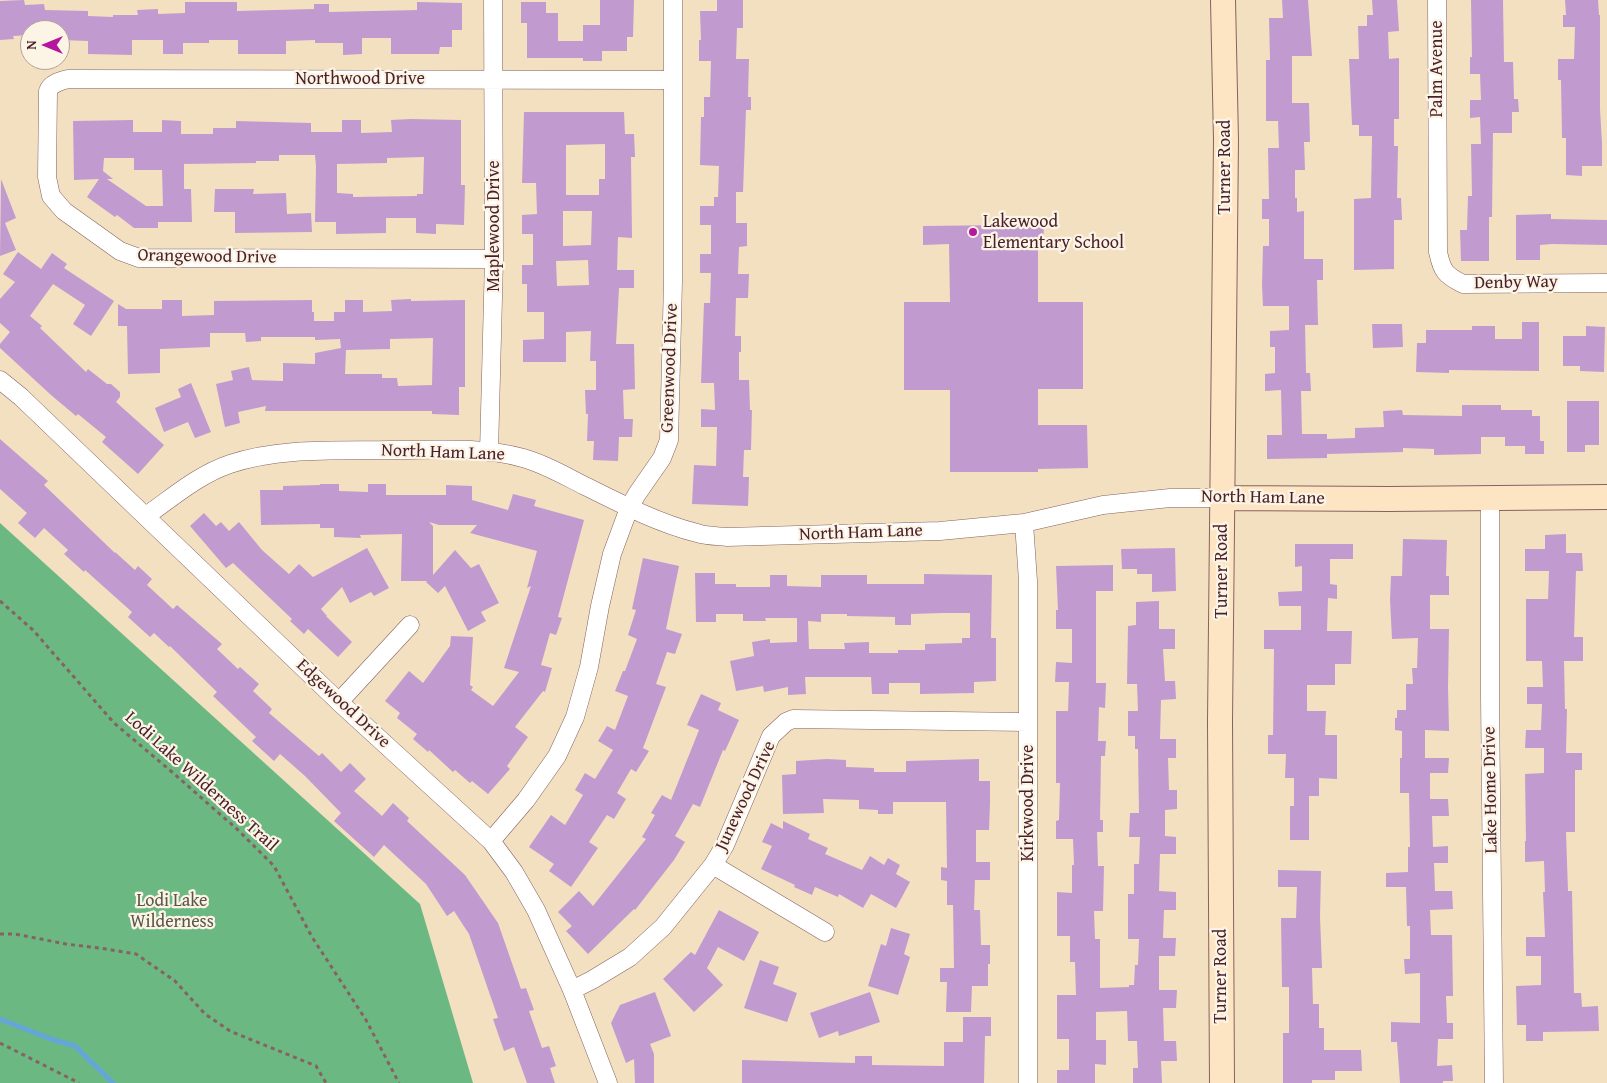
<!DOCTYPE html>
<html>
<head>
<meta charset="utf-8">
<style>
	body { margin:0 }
	#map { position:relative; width:1607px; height:1083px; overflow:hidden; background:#f2e0c1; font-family:"Gentium Book Plus",serif }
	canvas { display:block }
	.north { position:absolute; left:20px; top:20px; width:50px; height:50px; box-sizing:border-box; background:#fcf5e5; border:1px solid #b59f9b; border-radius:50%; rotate:270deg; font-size:14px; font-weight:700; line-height:20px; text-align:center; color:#4a1f2b }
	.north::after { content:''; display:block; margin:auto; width:18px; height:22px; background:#b5179e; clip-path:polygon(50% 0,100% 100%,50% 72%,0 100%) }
</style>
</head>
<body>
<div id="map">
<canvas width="1607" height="1083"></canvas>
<div class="north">N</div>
</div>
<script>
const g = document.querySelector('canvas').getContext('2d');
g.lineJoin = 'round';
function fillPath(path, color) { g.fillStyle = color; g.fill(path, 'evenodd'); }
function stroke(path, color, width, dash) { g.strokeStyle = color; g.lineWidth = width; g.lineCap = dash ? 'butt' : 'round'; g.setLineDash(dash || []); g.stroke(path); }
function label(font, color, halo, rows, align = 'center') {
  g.font = font + ' "Gentium Book Plus",serif'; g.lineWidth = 4.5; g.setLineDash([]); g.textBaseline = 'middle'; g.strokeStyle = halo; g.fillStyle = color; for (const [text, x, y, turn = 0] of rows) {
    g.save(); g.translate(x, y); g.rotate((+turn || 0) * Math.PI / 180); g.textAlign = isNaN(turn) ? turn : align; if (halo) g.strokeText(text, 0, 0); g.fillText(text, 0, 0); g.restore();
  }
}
const forest = new Path2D(`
	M0,523L420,904L473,1083H0Z`);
const stream = new Path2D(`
	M0,1019L51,1039L75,1046L113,1083`);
const building = new Path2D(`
	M24,0L25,5L44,4L45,10L88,11V16L113,17V15H138L137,10L158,9V14L185,13V2H237V11L314,9V4H329V12L417,10V2L462,3V30H452V47H440L439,54H391V38H362V54L343,55V43H315V40L286,41V54H238V40H209V43H183V54H163V40H132V55L88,54V41L60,40V30H30V35L13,36L14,39L0,40V1Z
	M600,0H634L633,37H627V51H602V61H583V58H527V23H521V2H546V13H558V41H583V25H600Z
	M717,0H743V28H737L736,59H749L748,97H751V110H746L743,192H736V223H747V246L739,247L738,274H749L748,298H736L735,336H741V352H739V380H749L750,410H752L751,450H744L743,477H749L748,506L692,504L694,465L716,466L717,427H701V409L715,410L714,383H701L704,303H710L711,273H700V254H711V225H700V206H714V197H718L719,166L700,165L701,117H704V97H710L711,61H699V40H701L700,11H717Z
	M1282,0H1308L1312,56H1292V103H1309L1310,142H1304L1305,170H1295V198H1297V212L1304,211V259H1323V280H1317L1318,325H1305L1306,373H1310L1311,391H1301L1302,434H1327V439L1355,438V428L1384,427L1383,411L1402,410L1403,415L1462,416V405H1501V410H1532V416H1540V441H1544V454H1525V446H1505V437H1481V454L1434,455V449L1403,448V452L1327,454V458L1267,459V435H1282L1281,390L1265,391V374L1275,373V347H1270V331L1289,330V306H1263L1262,285L1263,246H1269V219H1262V199H1269L1268,148H1279L1278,121H1266V60H1270L1269,18H1283Z
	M1372,0H1397L1399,31L1388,32L1389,59L1399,58V119H1394V146H1398L1397,198H1401L1402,220H1394V269L1354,270V199L1371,198L1372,136H1359V125H1352L1349,59H1359L1358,26H1367V15H1373Z
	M1471,0H1503L1504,62H1513L1514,99H1518L1519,112H1512V133H1493L1492,217H1489V261H1461L1460,230H1467L1468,196H1472L1471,144H1481L1480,117L1470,118V100H1481L1480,74H1470V57H1472Z
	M1565,0H1598L1599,15H1600V109L1602,143V166H1582V176L1566,175V138H1562L1561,80H1558V59H1574L1575,27H1563V15H1566Z
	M524,112H624L625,134H634L635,157H631L632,238L618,237L617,270H634V288H619L616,344H634L635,389L623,390L624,419H633L632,437H619L618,461L593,460L594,441H587L588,414H586L585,390H596V361H590L591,331L566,332V362H523V340L544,339V312H527V284H522V265H533V234H522V215L537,214L536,183H522ZM605,144V179H599V195H566V145ZM563,211H592L591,245L563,246ZM588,260L589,285L557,286L556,261Z
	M411,119L461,120V185H465L464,225L436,224V234L416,233V218H386V233L336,234V222H315L316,166L315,155H279V161H256V163L184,164V189H191L192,222H158V228H134L117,215L115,217L87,197L99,179L74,180L73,121L133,120V132H162V120L181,121V134H213V128H236V121L311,123V132H342V120H361V133L392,132L391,120ZM424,157L423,194H417V196L353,197V194L337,193V164L387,163V158ZM104,158H134V170H162L163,206H146L107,179H113L103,171Z
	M1,179L16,218L5,223L16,250L0,256Z
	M215,189H254L253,194L286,193L287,214L311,213L312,232L235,233V212H214Z
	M1551,214V219L1607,220V245L1552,244L1540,245V260H1516V215Z
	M1009,224L1044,225L1043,245H1038V302H1083V389H1038V425H1087L1088,468L1038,469V472H950V390H904V302H950L949,244L923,245V226L1009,225Z
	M18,252L41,269L52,253L67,264L64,268L114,301L91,336L73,324L85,305L53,284L30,316L42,326L40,328L86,372L88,369L107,384H111L120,392V397L116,402L164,445L138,474L102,442L106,437L78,414L76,416L51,395L0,348V344L10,332L0,323V299L15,282L3,274Z
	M411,299V301L465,300V387H459V415L432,414V411H265L266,406L238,412L240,423L225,427L216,384L233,380L231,371L249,367L252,380L283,381V363L315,364V353L341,348L340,339L315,340V337H261V341L246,342L245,333H210V347L160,349V373L128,374L127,326H118V304L126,309H162V300H182V316L214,315V301L312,300V312H314V321H334V312H345V300H363V312L392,311L391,300ZM433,338L432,385L398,386L397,378H382V374H345L346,350L390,349V339Z
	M1522,322H1539V371L1449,370V373L1416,372L1417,343H1426V330H1472V326H1495V339H1522Z
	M1372,324H1402L1403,347L1373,348Z
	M1586,326L1605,327L1604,372L1580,371V366H1563V336H1586Z
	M191,383L211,432L195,438L188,422L164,432L155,408L181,397L178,389Z
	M1567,401H1599V445H1585V452H1567Z
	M0,439L48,481L44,485L115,553V552L135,570L138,566L152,579L147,585L173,609L177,605L222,644L217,649L238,669L240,667L259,684L253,691L272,709L269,713L319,756L322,753L341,772L350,763L366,779L354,791L382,816L393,803L409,818L407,821L465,875L498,923L521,989L526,988L534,1010L529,1011L542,1048L549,1046L556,1066L550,1068L555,1083H527L514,1047L504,1051L493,1019L498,1018L469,934L454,911L447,916L426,884L384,845L374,857L334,821L341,813L305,776L280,754L274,761L252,741L256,737L213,696L217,692L170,646L169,647L154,633L150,637L128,617L132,612L85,570L84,572L64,554L68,550L44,528L35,538L18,523L27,513L0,489Z
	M320,484H339V491L368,492V484H386V495H446V485L472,486V500L508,510L513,494L536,500L534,506L584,520L558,617L562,618L556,635L550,633L541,665L552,668L545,692L543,691L515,727L528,737L507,766L510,769L488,794L472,781L470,783L455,770L453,772L429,750L428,752L413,739L417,734L397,718L400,713L385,701L409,671L423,683L450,646L451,636L473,637L470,685L473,687L471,690L493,706L519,672L504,668L531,586L527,588L537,551L470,533L477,525H439L429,522L433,526V575L455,550L471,568L479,564L499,603L481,612L486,621L468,631L445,586L438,593L426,582L427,581H401L402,534L360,535L361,538L334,537V528H320V524L261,525L260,490H283V486L320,485Z
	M204,513L216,526L221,522L229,531L239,522L262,550L289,574L299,564L313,577L367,548L389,588L374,596L371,592L350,603L342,587L321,609L327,616H326L352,642L338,657L308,629L304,634L290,621L292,619L233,563L226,568L190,526Z
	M1566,534V553H1582L1583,571H1576L1574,637H1583V661H1564L1565,709H1567L1566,753H1582V770H1575V832H1566L1568,891H1572L1574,993H1581L1582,1007L1598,1006L1599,1031L1543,1032V1041H1526V1025H1517L1516,986L1541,985V956H1526V937H1545L1543,892H1545L1544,861L1525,862V841H1526L1525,774L1544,773V748H1525L1526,730H1541L1542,704H1527V687H1543L1542,661H1526V599H1548L1549,571H1525V549H1545V535Z
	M1403,539L1447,540L1446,576H1449V595H1430V629H1449L1448,687L1449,731L1425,730V758H1449L1448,773H1430V799H1448L1449,816H1432L1433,847L1448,846V863H1434L1435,891H1452L1453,909L1430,910L1431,935H1452L1453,996H1446L1447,1023H1453V1039H1438L1437,1066L1452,1065L1453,1081H1443V1083H1400L1397,1042H1391V1022L1420,1023V973L1405,974L1404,959H1410V926H1407L1406,887H1386V873L1408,872V847H1410L1409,793H1400V758H1402V731L1395,730V718H1397V710H1406V684H1413L1412,668H1417L1418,638L1392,639L1390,600L1391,576H1402Z
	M1295,544H1353V559H1330V584L1337,585V599L1328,598L1327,631H1352L1351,664H1335V685H1307V711H1326L1325,735H1337V779L1319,778V796H1309V840H1290V806H1294V778H1285L1286,754H1268V735H1273L1274,649H1264V630H1301V606H1279L1278,592L1302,591V566L1295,567Z
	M1175,548L1176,591L1152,592V574H1137V569H1122L1121,549Z
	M643,558L679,566L666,629L682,634L675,654L667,652L656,684L666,687L643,748L649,751L636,772L631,769L617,793L626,799L614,819L607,815L589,842L598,848L571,887L549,871L554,864L529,847L551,815L565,825L583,795L575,790L585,773L595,779L613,750L598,741L607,726L615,730L628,696L615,691L623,671H625L637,639L628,635L636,610L632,609Z
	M1113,565V591H1096V683H1106L1105,708L1099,707L1098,741H1106L1105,756H1101L1100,820H1103V832H1097L1098,866H1104L1103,911H1094L1095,939H1100V988L1129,987V985H1134L1135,965H1138L1139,939H1128V894H1134V864H1139L1140,837H1129L1130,813H1139L1138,749H1135V736H1128V711H1138L1137,684H1127L1128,626L1136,625V602L1159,601V629H1175V649H1163L1165,681H1175L1176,699L1161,700L1160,739H1176V758H1168L1169,790H1177V809L1165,810V836L1176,837V854H1160L1159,891L1176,892V910H1164L1163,938H1176L1175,956H1159V990H1177L1176,1008H1163L1164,1041H1176L1177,1061H1161L1162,1083H1133V1068H1138L1137,1041H1128L1127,1011L1096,1012V1040H1106V1065L1095,1064V1083H1057V1070H1069V1039H1057V995H1076L1075,962H1070V936H1057V892L1072,893V865H1074L1073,839H1056V821L1059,820L1060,783H1056V711H1068L1069,682H1055L1056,662L1072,663V629H1056V610H1058L1056,566Z
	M695,573H715V584H736V587H770V575H787V586L821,587V575H867V584H924V574L992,575L991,638H996V681L974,682V693L920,694V683H889V694H872L871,677H805L806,694L788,695V687L764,692L763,686L736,691L730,661L754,656L752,642L770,639V643L797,642V618H765L766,621H743V614H716V622H696ZM942,613H970V638H962V643L925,644V650H898V653H869V642L844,643L845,649H809L808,621L821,622V614H847V616L895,617V625H911V614Z
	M701,694L721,703L718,710L739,720L725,751L723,750L700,807L693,804L675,836L685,842L674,860L635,910L634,909L588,954L566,931L572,926L558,912L579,891L593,906L646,839L642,837L655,815L651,813L662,795L671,800L699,730L687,725Z
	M827,759L846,760V767L874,768V772H906V761L979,759V781H990V803L989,830H976V862H990V880H975L974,910H980L981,945H990V964H988V986H972L971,1012H946L947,982H940V968H954L953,905H947V881L941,880V867L947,868L946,802H893V814H878V810L859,809V800L823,799L824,813L783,814L782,775L796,774V761Z
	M783,821L810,834L808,839L828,848L825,854L862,870L870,856L884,865L888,858L900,865L896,874L910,882L896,908L871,894L863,908L839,894L838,897L815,887L812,895L794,887L795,885L761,869L772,846L762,842L771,823L783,829Z
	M1278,870L1321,871L1320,917L1322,968H1312L1313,1004H1319V1028H1324V1050H1361L1362,1071H1335V1080H1312V1083H1283V1033H1289V987H1282L1281,918H1296L1297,887H1278Z
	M719,910L759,932L744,961L718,947L707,968L723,985L694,1012L663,979L691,952L695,955Z
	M891,928L910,934L904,954L910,957L898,995L868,986L881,944L886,946Z
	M760,960L779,967L773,984L797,993L787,1022L744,1008Z
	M655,992L671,1036L650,1044L654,1054V1083H635L634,1059L626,1063L611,1023L620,1005Z
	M870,992L880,1022L839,1036L838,1031L819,1038L810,1013Z
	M963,1017H991V1036H985L984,1083H742V1060L855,1063V1056H872V1065L944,1066V1042H963Z`);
const path = new Path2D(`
	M0,601L33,630L114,723L172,772L238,830L274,866L312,937L366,1020L399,1083
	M0,934H15L66,944L106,949L136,954L175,981L205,1014L230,1031L316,1066L326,1083
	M0,1043L79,1083`);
const street = new Path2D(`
	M1437,0L1438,252C1442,271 1445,275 1463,284L1607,283
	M494,259L139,258L120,251L64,211L51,196L47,177L48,91C51,83 60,81 68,79L672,80
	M0,380L21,397L339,702L491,841L514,872L536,910L572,990L608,1083
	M489,452L494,259L493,0
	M1490,498V697L1494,1083
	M146,516C173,497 198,475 230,464C281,447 338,451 391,450C435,450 481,446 523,458C545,464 565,476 585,486C621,504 658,523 697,533C706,536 717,536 727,537L940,531L1024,523L1103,505L1170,498H1222
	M1024,523L1028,581V1083
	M339,702L410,625
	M491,841L526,800L557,756L575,717L589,667L600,606L612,554L629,508L637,494L662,458L669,440L673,281V0
	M713,865L825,932
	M572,990L592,980L630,957L663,927L713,865L725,845L771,736L786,722L793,719L1028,722`);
const secondary = new Path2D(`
	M1222,498L1389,499L1607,497
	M1222,1083L1220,721L1226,140L1223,0`);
const markers = [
	[973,232,5,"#b5179e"]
];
const streetNames = [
	["Palm Avenue",1437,69,-90],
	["Northwood Drive",360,79],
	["Turner Road",1225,167,-90],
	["Maplewood Drive",494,226,-90],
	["Orangewood Drive",207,257,1],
	["Denby Way",1516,283,-1],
	["Greenwood Drive",670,368,-88],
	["North Ham Lane",443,453,2],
	["North Ham Lane",1263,498,1],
	["North Ham Lane",861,533,-2],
	["Turner Road",1222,571,-90],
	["Edgewood Drive",343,704,43],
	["Lodi Lake Wilderness Trail",201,782,42],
	["Lake Home Drive",1491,790,-91],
	["Junewood Drive",746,796,-65],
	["Kirkwood Drive",1028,803,-90],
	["Turner Road",1221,976,-90]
];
const poiNames = [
	["Lakewood",983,222],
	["Elementary School",983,243]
];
const parkNames = [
	["Lodi Lake",172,901],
	["Wilderness",172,922]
];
fillPath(forest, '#6bb882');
stroke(stream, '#65a6d9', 5);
fillPath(building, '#c19bcf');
stroke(street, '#856360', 19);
stroke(secondary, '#856360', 26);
stroke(path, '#856360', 3, [4, 4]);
stroke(street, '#fff', 18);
stroke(secondary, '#fde5c4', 24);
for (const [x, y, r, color] of markers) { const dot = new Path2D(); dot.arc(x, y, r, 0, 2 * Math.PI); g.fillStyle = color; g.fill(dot); stroke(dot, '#fcf5e5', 2); }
label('18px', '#4a1f2b', '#fcf5e5', streetNames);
label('18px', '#4a1f2b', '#fcf5e5', poiNames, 'left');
label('18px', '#5b564c', '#fcf5e5', parkNames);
</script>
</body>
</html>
